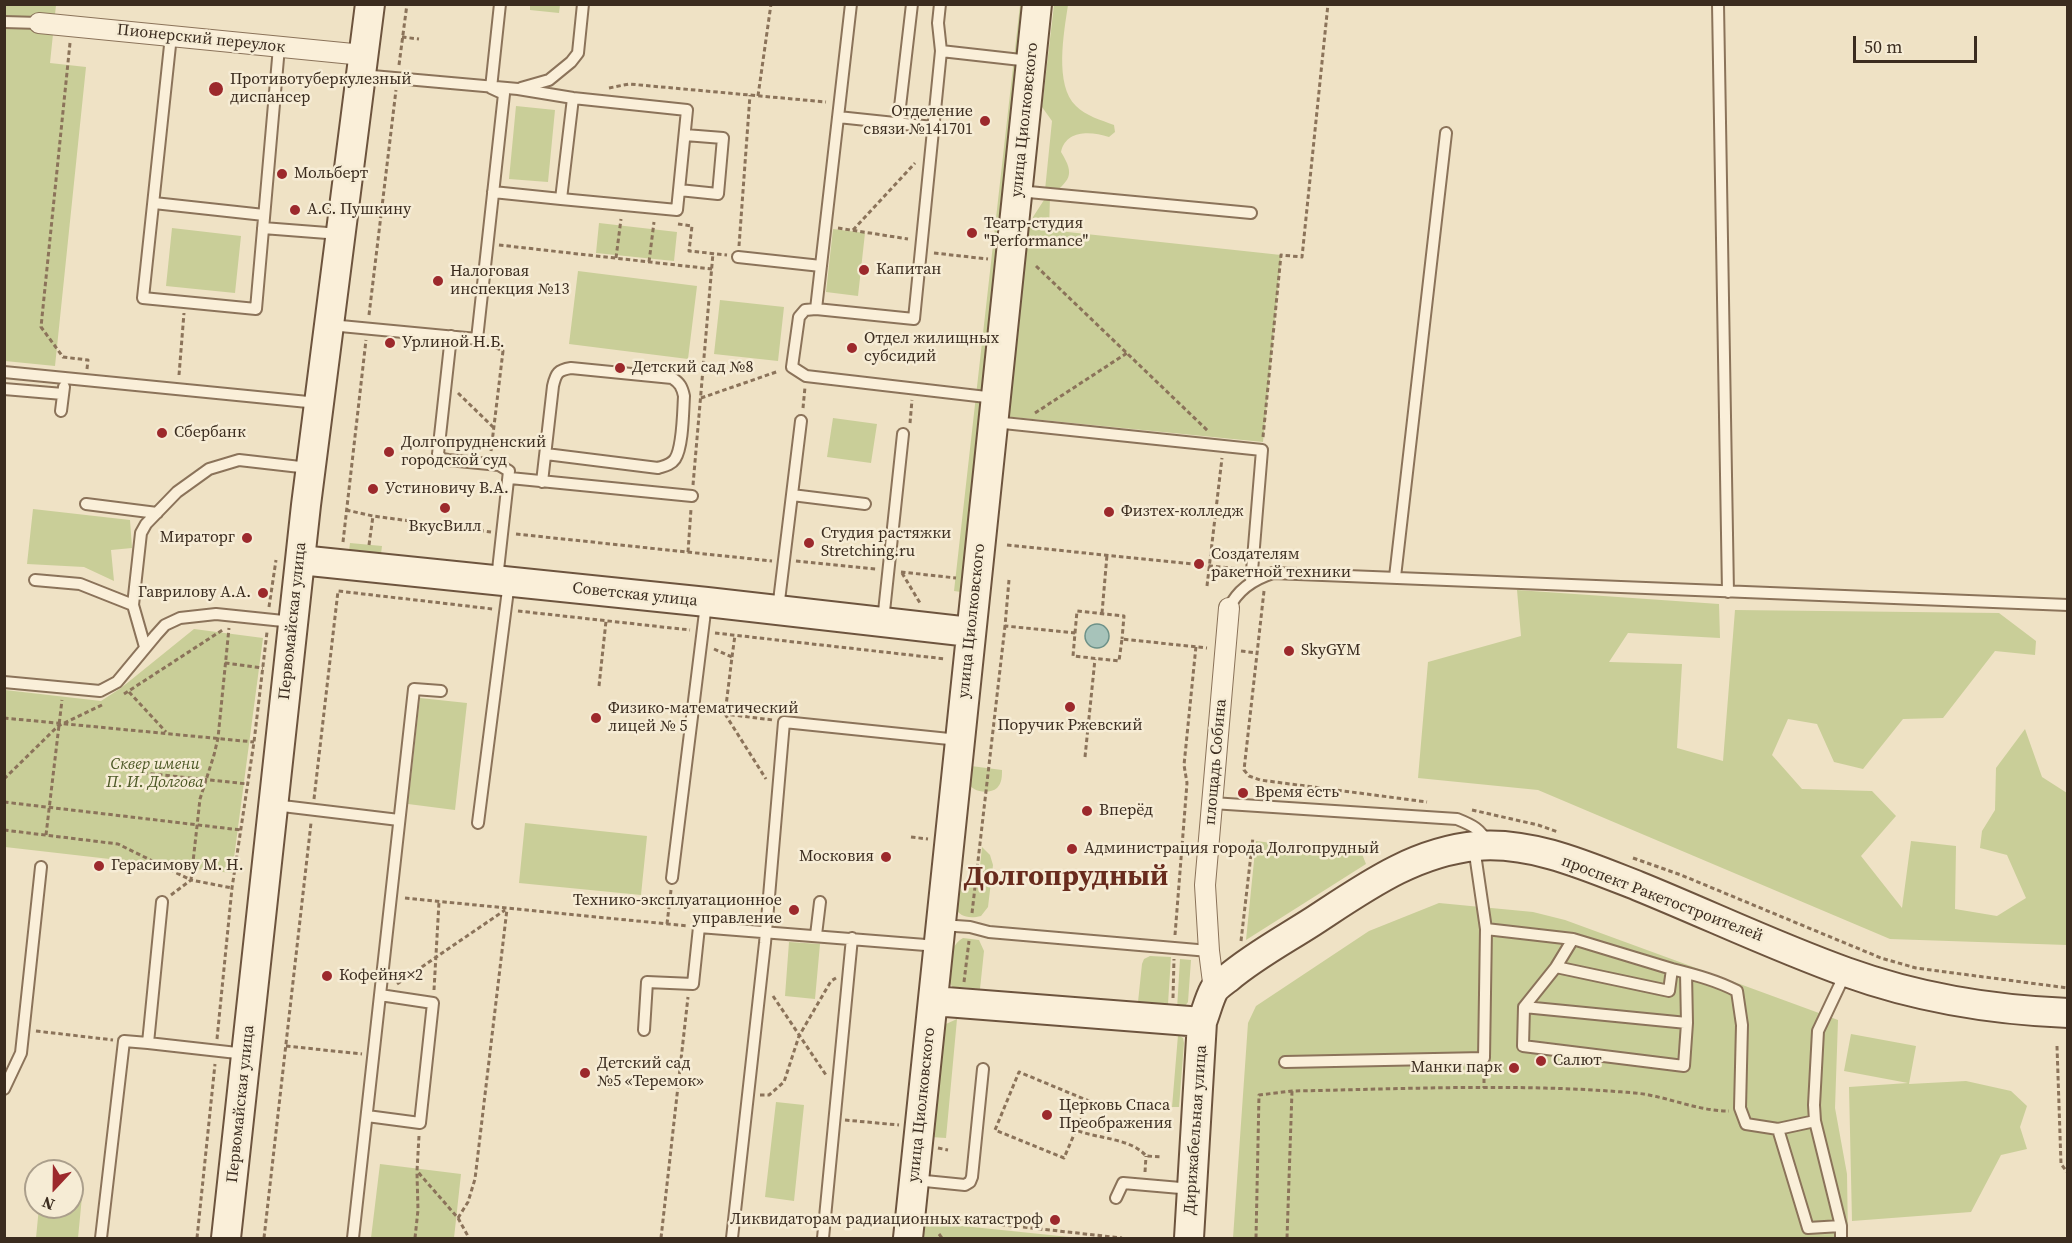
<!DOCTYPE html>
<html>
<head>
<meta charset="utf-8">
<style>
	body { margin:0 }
	#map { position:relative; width:2072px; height:1243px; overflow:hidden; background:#efe2c5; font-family:"Source Serif 4",serif }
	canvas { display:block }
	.frame { position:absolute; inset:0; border:6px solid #3b2c1f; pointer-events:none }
	.north { position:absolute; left:24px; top:1159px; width:60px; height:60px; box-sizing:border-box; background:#f6ecd5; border:2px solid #ab9f8c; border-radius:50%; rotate:202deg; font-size:16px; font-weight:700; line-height:24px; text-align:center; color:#3b2c1f }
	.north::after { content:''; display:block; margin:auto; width:21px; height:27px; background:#9c292c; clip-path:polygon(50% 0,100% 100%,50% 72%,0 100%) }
	.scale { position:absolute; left:1853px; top:36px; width:124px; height:27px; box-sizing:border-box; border:3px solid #3b2c1f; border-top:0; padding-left:8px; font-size:18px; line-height:21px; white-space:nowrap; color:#3b2c1f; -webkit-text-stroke:4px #f6ecd5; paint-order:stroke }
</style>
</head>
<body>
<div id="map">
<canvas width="2072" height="1243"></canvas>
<div class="frame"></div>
<div class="north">N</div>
<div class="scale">50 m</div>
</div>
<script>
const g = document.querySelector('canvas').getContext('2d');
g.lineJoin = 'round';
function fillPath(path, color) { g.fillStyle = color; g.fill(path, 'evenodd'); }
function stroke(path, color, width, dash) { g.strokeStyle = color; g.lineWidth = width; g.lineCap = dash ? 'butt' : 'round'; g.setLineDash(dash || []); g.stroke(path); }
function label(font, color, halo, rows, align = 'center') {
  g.font = font + ' "Source Serif 4",serif'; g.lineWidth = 5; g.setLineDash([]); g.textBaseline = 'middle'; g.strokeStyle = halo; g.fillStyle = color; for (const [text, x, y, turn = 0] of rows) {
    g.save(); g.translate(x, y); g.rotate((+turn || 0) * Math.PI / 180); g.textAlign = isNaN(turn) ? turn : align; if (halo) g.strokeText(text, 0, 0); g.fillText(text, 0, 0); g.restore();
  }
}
const green = new Path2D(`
	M5,5H56L50,63L86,67L55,366L5,361Z
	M530,5H560L559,13L530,10Z
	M1020,5H1029L968,593L954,591Z
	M1054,5H1068C1064,32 1054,85 1076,106C1086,116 1101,120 1114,125L1115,132L1109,137C1090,131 1066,130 1061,152C1076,176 1069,180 1050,197L1049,230L1281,255L1263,442L1002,416L1025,228H1031L1033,217L1044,200L1052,121L1042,107Z
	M516,106L555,110L548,182L509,179Z
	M599,223L677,232L674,261L596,253Z
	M172,228L241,236L235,293L166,286Z
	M833,229L865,233L858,296L826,292Z
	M578,271L697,286L688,359L569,344Z
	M720,300L784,307L778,361L714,354Z
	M833,418L877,424L871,463L827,457Z
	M33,509L130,520L132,548L111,550L114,581L84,567L27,564Z
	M350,543L382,546L380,562L348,559Z
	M1517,590L1719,604L1720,638L1628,633L1609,662L1682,664L1677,748L1723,761L1735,610L1999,613L2036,641L2035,655L1995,651L1943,718L1903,719L1863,769L1834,762L1817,724L1788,719L1772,755L1802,789L1872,791L1896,816L1861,856L1902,908L1911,841L1956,846L1955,909L1997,916L2026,898L2007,855L1980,848L1982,831L1995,810L1996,768L2025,729L2042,777L2067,793V945L1890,939L1538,790L1418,778L1428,662L1521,636Z
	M194,629L263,638L232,873L5,847V690L101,701L121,688Z
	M420,698L467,703L455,810L408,804Z
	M971,766L1002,770C1002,776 1002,783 997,788C989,795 970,792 968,781C967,777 970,770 971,766Z
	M525,823L647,836L641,895L519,883Z
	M1256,841L1362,854L1366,864L1246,940Z
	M982,847L990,855L993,865L988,907L981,916C958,922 946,905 963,887L978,885Z
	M1439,903L1533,912L1565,920L1838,1020L1835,1108L1847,1174L1848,1238H1233L1248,1023L1256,1006L1369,931Z
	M963,938L979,940L984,951L980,989L961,987L960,992L955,991C943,977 946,948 963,938Z
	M789,942L820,944L815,999L785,996Z
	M1150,956L1171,957L1168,1004L1138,1002L1142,964L1144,959Z
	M1180,959L1191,960L1188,1002L1185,1006L1177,1009Z
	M957,1019L946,1138L931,1137L943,1030L946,1024Z
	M1851,1034L1916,1046L1909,1084L1966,1081L2011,1091L2027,1106L2020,1127L2027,1149L2001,1155L1971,1212L1852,1221L1849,1087L1908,1083L1844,1071Z
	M1178,1035L1183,1038L1184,1043L1179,1107H1172Z
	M776,1102L804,1105L794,1201L765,1197Z
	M380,1164L461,1174L454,1238H371Z
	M72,1185L83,1186L78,1238H36L39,1207H72Z
	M924,1222L1079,1238H922Z`);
const water = new Path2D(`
	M1085 636a12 12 0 1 1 24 0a12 12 0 1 1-24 0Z`);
const path = new Path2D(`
	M402,37L419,39
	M70,43L41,327L63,357L88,360L87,369
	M399,65L407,4
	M609,88L629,84L826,102
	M758,96L771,4
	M678,224L692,226L689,251L727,255
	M838,228L908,239
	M853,230L915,163
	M499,245L712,269
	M739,246L750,95
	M934,253L988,259
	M616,258L621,219
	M649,262L654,222
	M1036,266L1208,431
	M369,315L396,90
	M489,345L503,351L491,451
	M179,375L184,313
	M458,393L494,428
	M701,398L779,371
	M803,408L805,387
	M1035,413L1127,353
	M910,423L912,400
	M1263,437L1281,255L1302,257L1328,4
	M693,485L713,253
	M346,510L373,516L491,532
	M516,534L772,561
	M343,542L366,340
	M369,545L373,516
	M1007,545L1241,569
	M688,552L691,509
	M796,561L876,569
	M901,572L956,578
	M902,573L920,603
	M1009,580L1005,626L1075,633L1073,656L1119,661L1122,639L1207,648
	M1207,586L1222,458
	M1264,591L1244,770L1249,776L1260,780L1427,802
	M269,607L276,560
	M518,611L690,630
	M1102,613L1107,555
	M715,633L946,659
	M1075,633L1077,611L1124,616L1122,639
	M714,649L732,657L725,714L773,720
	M1241,651L1257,653
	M732,657L735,635
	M225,663L263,668
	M599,686L606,621
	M129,692L166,732
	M124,694L224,629
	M725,714L766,779
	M4,718L254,742
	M1085,757L1095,659
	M143,773L248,784
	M4,779L58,726L102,705
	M314,799L338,591L493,609
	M4,802L241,830
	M1472,810L1538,825L1558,832
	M4,830L118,844L191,880L200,799L214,755L218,738L229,628
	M46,835L62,700
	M911,837L928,839
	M1633,858L1681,875L1881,958L1916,968L2068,988
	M171,895L191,880L232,888
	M405,898L688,926
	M972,913L1005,626
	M667,924L671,890
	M1175,935L1187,783L1184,765L1196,646
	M1241,941L1253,837
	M964,982L969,941
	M397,984L505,910
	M434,990L439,902
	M773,996L826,1075
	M1173,998L1174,959
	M36,1031L113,1040
	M217,1039L232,888L254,742L267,632
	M286,1046L362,1054
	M2057,1046L2061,1164L2068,1173
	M1484,1071V1088
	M760,1095H769L784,1082L799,1036L831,981L836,978
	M845,1120L899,1125
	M1076,1130L1064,1158L995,1130L1019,1072L1089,1101L1076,1130C1098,1139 1131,1138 1146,1156L1162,1157
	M419,1136L417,1171L458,1218L469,1238
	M938,1148L948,1150
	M1145,1172L1146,1156
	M458,1218L468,1202L475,1179L507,909
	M941,1218L1122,1238
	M939,1234L942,1238
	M197,1238L215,1064
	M264,1238L311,823
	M415,1238L418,1210L417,1173
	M661,1238L688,997
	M1256,1238L1259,1095L1292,1091C1406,1089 1521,1083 1635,1093C1667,1096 1696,1111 1729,1111
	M1287,1238L1292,1091`);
const lane = new Path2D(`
	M851,4L816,309L805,310L799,317L792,367L806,376L995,398
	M1718,4L1728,592
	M4,22L39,23
	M171,36L143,298L256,309L279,47
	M941,51L1030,61
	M361,75L518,89L573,98L687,110L677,210L561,199L573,98
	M521,88L549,80L571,62L578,53L583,4
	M838,117L933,127
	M898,124L912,4
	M679,190L718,194L723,138L685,135
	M1018,191L1251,213
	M493,192L561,199
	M154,203L264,215
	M263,228L340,234
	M738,257L821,266
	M816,309L914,319L941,51L938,23L940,4
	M330,325L477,339L504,94L491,88L500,4
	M451,336L438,454L442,459L448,460L499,465L509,471L497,579
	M4,372L318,403
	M4,389L63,394
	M61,411L64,387
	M994,422L1262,450L1251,583
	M510,478L692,496
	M542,482L553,386C556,373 558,370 571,368L672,378C680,383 682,387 684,396C683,412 683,447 675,459C671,465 664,466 658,468L546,454
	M792,495L865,504
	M86,504L157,513
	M1395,577L1446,133
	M35,580L80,584L133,605
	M1229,608C1238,589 1254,579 1273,573L2068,605
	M778,609L801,421
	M883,621L903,434
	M145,647L133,605L141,533L146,524L177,492L209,469L239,460L309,468
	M4,682L100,691L117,682L156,635L165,625L180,618L216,614L293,622
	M1212,803L1457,819C1472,825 1481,829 1488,844
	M274,805L399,820
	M478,823L509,582
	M672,878L706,604
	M941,925L970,927L989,932L1209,951
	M1486,929L1573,939
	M816,935L820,902
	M1556,967L1669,991L1672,969
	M1686,973L1687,1023L1684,1066L1523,1046L1524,1007L1556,967L1573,939L1672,969C1695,975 1716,980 1737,991L1742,1025L1740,1108L1746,1124L1778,1129L1808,1228L1841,1226
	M1524,1007L1687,1023
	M644,1030L647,982L693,984L699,927L938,946
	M148,1043L246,1054
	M1285,1062L1484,1058L1486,929L1474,847
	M4,1089L21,1053L41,867
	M367,1116L420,1123L433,1003L380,995
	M1815,1121L1814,1105L1818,1031L1845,974
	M1778,1129L1815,1121L1841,1226V1238
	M915,1180L965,1185L970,1182L972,1177L983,1069
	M1116,1198L1123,1183L1192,1189
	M101,1238L124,1041L148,1043L162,902
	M353,1238L414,689L441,691
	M732,1238L765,943L784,722L959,740
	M823,1238L852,938`);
const street = new Path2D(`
	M39,23L363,55
	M1214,990L1209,951L1205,885L1229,608`);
const secondary = new Path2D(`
	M300,560L707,602L970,632
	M933,1001L1202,1022
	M226,1238L306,505L370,4
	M908,1238L1037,4
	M1189,1238L1202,1022C1206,1012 1209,999 1214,990C1217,986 1224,981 1228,978C1254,956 1284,940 1312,922C1364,888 1413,852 1476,846C1531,841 1587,866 1638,886C1707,914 1776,947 1846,972C1918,998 1992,1010 2068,1013`);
const markers = [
	[216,89,8,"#9c292c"],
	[985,121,6,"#9c292c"],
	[282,174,6,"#9c292c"],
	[295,210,6,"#9c292c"],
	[972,233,6,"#9c292c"],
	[864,270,6,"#9c292c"],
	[438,281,6,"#9c292c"],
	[390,343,6,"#9c292c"],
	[852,348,6,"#9c292c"],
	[620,368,6,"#9c292c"],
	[162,433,6,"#9c292c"],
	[389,452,6,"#9c292c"],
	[373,489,6,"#9c292c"],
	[445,508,6,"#9c292c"],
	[1109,512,6,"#9c292c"],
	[247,538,6,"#9c292c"],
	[809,543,6,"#9c292c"],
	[1199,564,6,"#9c292c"],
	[263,593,6,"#9c292c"],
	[1289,651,6,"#9c292c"],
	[1070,707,6,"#9c292c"],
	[596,718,6,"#9c292c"],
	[1243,793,6,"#9c292c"],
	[1087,811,6,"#9c292c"],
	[1072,849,6,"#9c292c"],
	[886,857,6,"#9c292c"],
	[99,866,6,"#9c292c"],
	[794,910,6,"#9c292c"],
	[327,976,6,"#9c292c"],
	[1541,1061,6,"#9c292c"],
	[1514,1068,6,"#9c292c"],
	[585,1073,6,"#9c292c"],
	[1047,1115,6,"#9c292c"],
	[1055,1220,6,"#9c292c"]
];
const streetNames = [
	["Пионерский переулок",201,39,6],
	["улица Циолковского",1025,120,-84],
	["Советская улица",635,595,6],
	["Первомайская улица",293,621,-84],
	["улица Циолковского",972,621,-84],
	["площадь Собина",1216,762,-85],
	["проспект Ракетостроителей",1662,899,21],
	["Первомайская улица",241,1104,-84],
	["улица Циолковского",922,1105,-84],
	["Дирижабельная улица",1196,1130,-86]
];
const poiNames = [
	["Противотуберкулезный",230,80],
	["диспансер",230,98],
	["Отделение",973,112,"right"],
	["связи №141701",973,130,"right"],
	["Мольберт",294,174],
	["А.С. Пушкину",307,210],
	["Театр-студия",984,224],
	["\"Performance\"",984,242],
	["Капитан",876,270],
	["Налоговая",450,272],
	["инспекция №13",450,290],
	["Отдел жилищных",864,339],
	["субсидий",864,357],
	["Урлиной Н.Б.",402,343],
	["Детский сад №8",632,368],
	["Сбербанк",174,433],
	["Долгопрудненский",401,443],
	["городской суд",401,461],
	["Устиновичу В.А.",385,489],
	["Физтех-колледж",1121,512],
	["ВкусВилл",445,527,"center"],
	["Студия растяжки",821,534],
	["Stretching.ru",821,552],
	["Мираторг",235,538,"right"],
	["Создателям",1211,555],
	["ракетной техники",1211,573],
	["Гаврилову А.А.",251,593,"right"],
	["SkyGYM",1301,651],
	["Физико-математический",608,709],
	["лицей № 5",608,727],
	["Поручик Ржевский",1070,726,"center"],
	["Время есть",1255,793],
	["Вперёд",1099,811],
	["Администрация города Долгопрудный",1084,849],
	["Московия",874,857,"right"],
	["Герасимову М. Н.",111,866],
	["Технико-эксплуатационное",782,901,"right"],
	["управление",782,919,"right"],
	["Кофейня×2",339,976],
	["Салют",1553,1061],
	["Детский сад",597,1064],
	["№5 «Теремок»",597,1082],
	["Манки парк",1502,1068,"right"],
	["Церковь Спаса",1059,1106],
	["Преображения",1059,1124],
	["Ликвидаторам радиационных катастроф",1043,1220,"right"]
];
const parkNames = [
	["Сквер имени",155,765],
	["П. И. Долгова",155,783]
];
const townNames = [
	["Долгопрудный",1066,878]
];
fillPath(green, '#c9ce98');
fillPath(water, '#a7c3ba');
stroke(water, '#6d9188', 1.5);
stroke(lane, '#8b735a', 14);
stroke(street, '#8b735a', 22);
stroke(secondary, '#6d543e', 32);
stroke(path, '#8b735a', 3, [4.5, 3]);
stroke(lane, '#faefd9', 10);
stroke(street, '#faefd9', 20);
stroke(secondary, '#faefd9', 28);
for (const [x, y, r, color] of markers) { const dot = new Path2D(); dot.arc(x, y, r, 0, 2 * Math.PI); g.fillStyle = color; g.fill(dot); stroke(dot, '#f6ecd5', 2); }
label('16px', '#3b2c1f', '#f6ecd5', streetNames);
label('16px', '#3b2c1f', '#f6ecd5', poiNames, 'left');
label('italic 16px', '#4c5825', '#f6ecd5', parkNames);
label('bold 28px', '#682b1d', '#f6ecd5', townNames);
</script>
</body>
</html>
